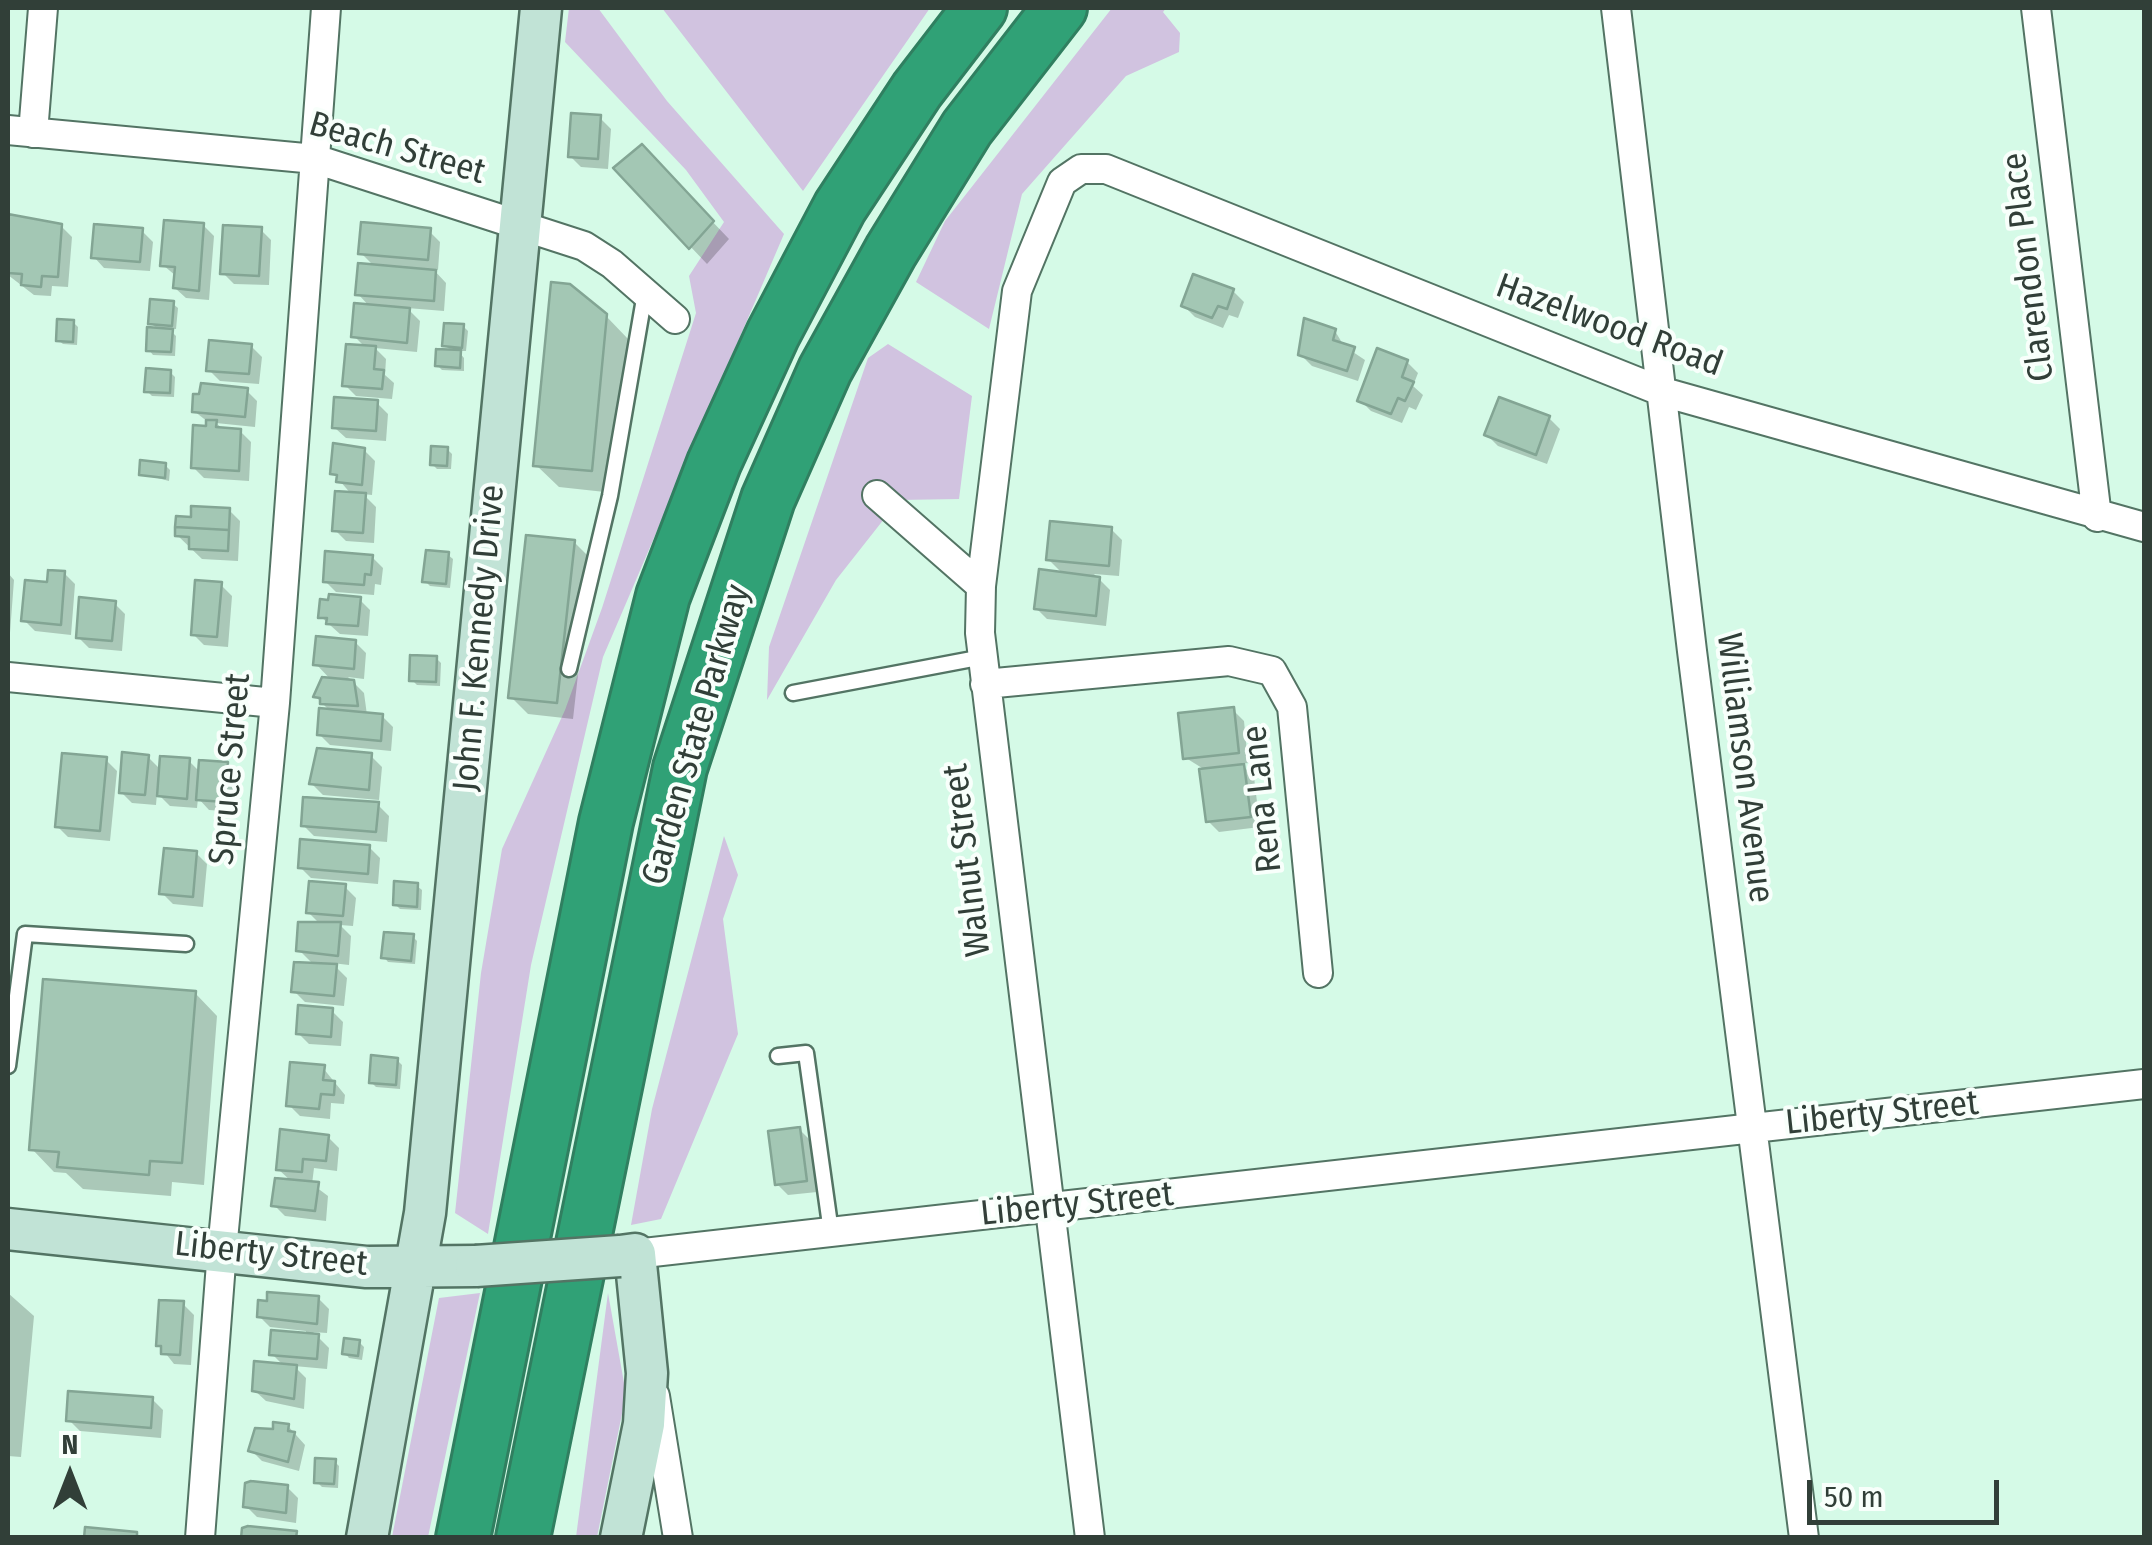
<!DOCTYPE html>
<html>
<head>
<meta charset="utf-8">
<style>
	body { margin:0 }
	#map { position:relative; width:2152px; height:1545px; overflow:hidden; background:#d5fae7; font-family:"Fira Sans Condensed",sans-serif }
	canvas { display:block }
	.frame { position:absolute; inset:0; border:10px solid #313f38; pointer-events:none }
	.north { position:absolute; left:20px; top:1425px; width:100px; height:100px; -webkit-text-stroke:8px #f8fffb; paint-order:stroke; rotate:0deg; font-size:28px; font-weight:700; line-height:40px; text-align:center; color:#313f38 }
	.north::after { content:''; display:block; margin:auto; width:35px; height:45px; background:#313f38; clip-path:polygon(50% 0,100% 100%,50% 72%,0 100%) }
	.scale { position:absolute; left:1807px; top:1480px; width:192px; height:45px; box-sizing:border-box; border:5px solid #313f38; border-top:0; padding-left:12px; font-size:30px; line-height:35px; white-space:nowrap; color:#313f38; -webkit-text-stroke:8px #f8fffb; paint-order:stroke }
</style>
</head>
<body>
<div id="map">
<canvas width="2152" height="1545"></canvas>
<div class="frame"></div>
<div class="north">N</div>
<div class="scale">50 m</div>
</div>
<script>
const ctx = document.querySelector('canvas').getContext('2d');
ctx.lineJoin = 'round';
function fillPath(path, color) {
  ctx.fillStyle = color;
  ctx.fill(path, 'evenodd');
}
function shape(rows) {
  const path = new Path2D();
  for (const r of rows) {
    path.moveTo(r[0], r[1]);
    for (let i = 2; i < r.length; i += 2) path.lineTo(r[i], r[i + 1]);
  }
  return path;
}
function strokePath(path, color, width, dash) {
  ctx.strokeStyle = color;
  ctx.lineWidth = width;
  ctx.lineCap = dash ? 'butt' : 'round';
  ctx.setLineDash(dash || []);
  ctx.stroke(path);
}
function drawText(font, color, halo, rows, align = 'center') {
  ctx.font = font + ' "Fira Sans Condensed",sans-serif';
  ctx.lineWidth = 8;
  ctx.setLineDash([]);
  ctx.textBaseline = 'middle';
  ctx.strokeStyle = halo;
  ctx.fillStyle = color;
  for (const [text, x, y, turn = 0] of rows) {
    ctx.save();
    ctx.translate(x, y);
    ctx.rotate((+turn || 0) * Math.PI / 180);
    ctx.textAlign = isNaN(turn) ? turn : align;
    if (halo) ctx.strokeText(text, 0, 0);
    ctx.fillText(text, 0, 0);
    ctx.restore();
  }
}
fillPath(shape([
	[569,8,598,8,667,101,784,234,603,657,531,965,488,1234,455,1213,481,973,502,849,565,710,602,608,696,313,689,276,724,222,686,170,565,42],
	[662,8,930,8,803,191],
	[1112,8,1166,8,1163,12,1180,33,1179,52,1126,76,1022,194,989,329,916,282,945,221],
	[888,344,972,396,959,499,899,500,836,580,767,700,769,647,868,358],
	[724,836,738,875,723,919,738,1034,661,1219,631,1225,652,1109],
	[480,1293,428,1537,392,1537,439,1298],
	[608,1293,626,1394,597,1537,576,1537]
]), '#d1c3e0');
fillPath(shape([
	[600,118,611,129,608,169,581,167,570,156],
	[642,148,729,239,707,264,616,168],
	[8,217,61,226,72,237,68,287,52,286,51,296,34,295,8,275],
	[203,225,214,236,209,300,186,298,175,288,176,276,163,265],
	[260,229,271,240,269,285,234,284,223,273],
	[142,231,153,242,150,271,104,268,94,257],
	[429,231,440,242,438,270,433,269,446,283,444,311,407,308,420,321,417,352,375,348,386,359,385,375,394,383,392,399,356,396,345,385,365,347,354,336,370,307,358,294,375,267,361,253],
	[1233,291,1244,302,1238,318,1229,315,1223,328,1195,317,1184,306],
	[173,304,178,308,176,329,169,329,176,336,175,356,153,355,149,350,159,331,151,323],
	[606,316,629,340,614,493,559,487,536,465],
	[73,322,78,327,77,345,63,344,58,340],
	[463,326,468,331,466,351,458,351,464,358,464,371,442,370,437,365,452,352,445,345],
	[1335,331,1344,346,1365,360,1358,381,1312,366,1301,355],
	[251,346,262,357,259,384,220,381,209,370],
	[1407,362,1418,373,1413,386,1423,395,1416,410,1409,407,1402,423,1371,411,1360,400],
	[170,372,175,377,174,397,152,396,147,391],
	[246,390,257,401,255,427,216,423,224,430,240,431,251,442,249,481,204,478,193,467,208,422,194,411],
	[377,403,388,414,386,441,346,438,335,428],
	[1549,418,1560,429,1547,464,1498,446,1487,435],
	[447,449,452,454,451,469,437,469,432,464],
	[364,450,375,461,372,495,363,494,376,507,374,543,346,541,335,530,352,495,333,473],
	[165,465,170,470,169,481,142,474],
	[229,510,240,521,238,561,202,559,177,535,193,520],
	[1111,529,1122,540,1119,576,1094,574,1110,590,1106,626,1047,619,1036,608,1064,575,1048,559],
	[574,542,591,559,573,719,528,714,511,697],
	[448,555,453,559,450,588,430,586,425,581],
	[372,557,383,568,381,585,375,584,374,595,336,592,325,581],
	[8,573,14,580,10,633,8,633],
	[64,573,75,584,71,635,35,631,24,620,49,585],
	[221,585,232,596,228,647,204,645,193,634],
	[359,599,370,610,368,636,340,634,321,617],
	[114,603,125,614,122,651,89,648,78,637],
	[355,642,366,653,364,679,348,677,364,693,367,715,382,716,393,727,391,751,330,745,319,734,331,712,316,697,332,681,316,664],
	[436,658,441,663,440,686,417,685,412,680],
	[1233,710,1244,721,1248,763,1241,764,1254,777,1260,827,1219,832,1208,821,1202,768,1186,758],
	[371,756,382,767,379,800,323,795,312,784],
	[148,757,161,770,188,760,200,772,227,765,238,776,235,812,209,810,198,798,197,808,170,806,157,793,156,805,132,803,121,792],
	[106,760,117,771,110,841,68,837,57,826],
	[378,805,389,816,387,842,314,836,303,825],
	[369,847,380,858,378,884,311,878,300,867],
	[196,853,207,864,203,907,173,904,162,893],
	[417,886,422,890,421,910,400,909,395,904],
	[345,887,356,898,353,926,340,925,351,936,349,965,332,963,347,978,344,1006,305,1002,294,991,315,966,299,950,321,925,308,912],
	[413,937,417,941,415,964,388,962,384,957],
	[195,993,217,1016,204,1185,172,1182,171,1196,83,1189,66,1173,54,1172,32,1149],
	[332,1011,343,1022,341,1046,309,1044,298,1033],
	[397,1060,402,1065,400,1089,376,1087,371,1082],
	[323,1068,345,1095,344,1104,331,1103,330,1119,300,1116,289,1105],
	[799,1129,810,1140,817,1192,788,1195,777,1184],
	[328,1137,339,1148,337,1171,314,1168,312,1184,328,1196,326,1221,285,1216,274,1205,292,1182,278,1169],
	[8,1293,34,1316,21,1457,8,1456],
	[318,1298,329,1309,327,1333,313,1332,329,1348,327,1369,294,1366,306,1378,304,1409,266,1401,254,1390,284,1366,272,1354,306,1336,306,1331,270,1327,259,1316],
	[183,1304,194,1315,191,1365,174,1364,159,1345],
	[359,1342,364,1347,362,1360,349,1358,345,1353],
	[152,1399,163,1410,161,1438,80,1431,69,1420],
	[288,1426,305,1445,299,1471,262,1461,251,1450],
	[334,1461,339,1466,338,1488,322,1487,317,1482],
	[287,1487,298,1498,296,1523,257,1517,246,1506]
]), '#0003');
const building = shape([
	[571,113,601,115,598,159,568,157,571,113],
	[642,144,714,221,689,249,613,168,642,144],
	[8,214,62,224,58,277,42,276,41,287,21,285,22,274,8,273,8,214],
	[164,220,204,223,199,291,173,288,175,267,160,266,164,220],
	[361,222,431,228,428,260,358,254,361,222],
	[94,224,143,228,140,262,91,258,94,224],
	[223,225,262,227,259,276,220,274,223,225],
	[358,263,436,270,434,301,355,295,358,263],
	[1193,274,1234,289,1227,309,1218,306,1212,318,1181,306,1193,274],
	[551,282,570,284,607,314,592,471,533,466,551,282],
	[150,299,174,301,172,326,148,324,150,299],
	[354,303,410,308,407,343,351,337,354,303],
	[1304,318,1336,329,1333,340,1355,347,1347,371,1298,355,1304,318],
	[57,319,74,320,73,342,56,341,57,319],
	[444,323,464,324,462,348,442,346,444,323],
	[147,327,173,329,171,352,146,351,147,327],
	[209,340,252,344,249,374,206,371,209,340],
	[346,344,376,346,374,369,384,370,382,389,342,386,346,344],
	[1377,348,1408,360,1402,377,1414,382,1405,401,1398,398,1391,414,1357,401,1377,348],
	[436,349,461,350,460,368,435,366,436,349],
	[146,368,171,370,170,393,144,392,146,368],
	[201,383,248,388,245,417,192,412,193,394,199,394,201,383],
	[334,397,378,400,376,431,332,428,334,397],
	[1499,397,1550,416,1536,455,1484,435,1499,397],
	[206,420,217,420,216,427,241,429,239,471,191,468,193,425,206,426,206,420],
	[333,443,365,448,362,485,336,482,337,475,330,474,333,443],
	[431,446,448,447,447,466,430,465,431,446],
	[140,460,166,463,165,478,139,475,140,460],
	[335,491,366,493,363,533,332,531,335,491],
	[191,506,230,508,229,530,175,527,176,516,191,517,191,506],
	[1050,521,1112,527,1109,566,1046,560,1050,521],
	[175,527,229,530,228,551,189,549,189,537,175,536,175,527],
	[526,535,575,540,557,703,508,698,526,535],
	[426,550,449,552,446,584,422,582,426,550],
	[325,551,373,555,371,575,365,574,364,585,323,582,325,551],
	[1039,569,1100,577,1096,616,1034,609,1039,569],
	[48,570,65,571,61,625,21,621,25,580,47,582,48,570],
	[195,580,222,582,217,637,191,635,195,580],
	[329,594,361,597,358,626,326,624,327,618,318,618,320,599,328,600,329,594],
	[79,597,116,601,112,641,76,638,79,597],
	[316,636,356,640,354,669,313,665,316,636],
	[410,655,437,656,436,682,409,681,410,655],
	[322,677,354,680,358,706,320,704,320,698,313,697,322,677],
	[1234,707,1239,753,1183,759,1178,713,1234,707],
	[319,708,383,714,381,741,317,735,319,708],
	[317,748,372,753,369,790,309,784,317,748],
	[122,752,149,755,145,795,119,793,122,752],
	[62,753,107,757,100,831,55,827,62,753],
	[160,756,190,758,187,799,157,796,160,756],
	[199,760,228,762,225,802,196,800,199,760],
	[1244,764,1251,817,1206,822,1199,769,1244,764],
	[303,797,379,802,376,832,301,826,303,797],
	[300,839,370,845,368,874,298,868,300,839],
	[164,848,197,851,193,897,159,894,164,848],
	[309,881,346,884,343,916,306,913,309,881],
	[394,881,418,883,417,907,393,905,394,881],
	[298,922,341,922,338,956,296,951,298,922],
	[384,932,414,934,411,961,381,958,384,932],
	[294,962,337,964,334,996,291,992,294,962],
	[43,979,196,991,182,1163,150,1161,149,1175,57,1167,59,1152,29,1150,43,979],
	[298,1005,333,1008,331,1037,296,1034,298,1005],
	[371,1055,398,1058,396,1085,369,1083,371,1055],
	[290,1062,325,1065,323,1080,335,1081,334,1095,321,1094,319,1109,286,1106,290,1062],
	[800,1127,807,1181,775,1185,768,1131,800,1127],
	[280,1129,329,1135,326,1161,303,1159,302,1172,276,1170,280,1129],
	[275,1178,319,1182,315,1211,271,1206,275,1178],
	[267,1292,319,1296,317,1324,257,1317,258,1300,267,1301,267,1292],
	[159,1300,184,1301,180,1355,161,1354,161,1346,156,1346,159,1300],
	[271,1330,319,1334,317,1359,269,1355,271,1330],
	[344,1338,360,1340,358,1356,342,1354,344,1338],
	[254,1361,297,1365,294,1399,252,1391,254,1361],
	[68,1391,153,1397,151,1428,66,1421,68,1391],
	[273,1422,289,1424,288,1431,295,1432,288,1462,248,1451,255,1428,273,1429,273,1422],
	[315,1458,336,1459,334,1484,314,1483,315,1458],
	[251,1481,288,1485,286,1513,243,1507,245,1483,251,1481],
	[248,1526,297,1531,296,1538,241,1538,242,1528,248,1526],
	[85,1527,137,1532,137,1538,84,1538,85,1527]
]);
fillPath(building, '#a3c7b4');
strokePath(building, '#83a594', 2.5);
const lane = shape([
	[569,669,610,496,645,293],
	[793,693,983,657],
	[778,1056,806,1053,831,1232],
	[8,1066,25,934,186,944]
]);
const street = shape([
	[1616,8,1692,651,1804,1538],
	[2036,8,2097,517],
	[8,130,315,159,584,246,612,264,675,319],
	[33,133,43,8],
	[877,495,981,586],
	[8,677,275,703],
	[985,684,1229,661,1272,671,1292,707,1318,973],
	[635,1254,2144,1084],
	[655,1396,678,1538],
	[200,1538,222,1250,275,703,326,8],
	[1090,1538,980,633,981,586,1017,291,1062,182,1081,169,1106,169,1663,392,2144,527]
]);
const secondary = shape([
	[8,1229,367,1267,476,1266],
	[620,1256,635,1254,647,1373,644,1424,621,1538],
	[367,1538,425,1213,541,8]
]);
const highway = shape([
	[463,1538,606,822,663,596,714,463,773,334,840,207,917,90,980,8],
	[523,1538,680,768,768,499,825,370,891,251,967,128,1060,8]
]);
strokePath(lane, '#537464', 19);
strokePath(street, '#537464', 32);
strokePath(secondary, '#537464', 45);
strokePath(highway, '#307f60', 58);
strokePath(lane, '#fff', 14);
strokePath(street, '#fff', 28);
strokePath(secondary, '#c1e3d6', 40);
strokePath(highway, '#30a176', 52);
const secondaryBridge = shape([
	[476,1266,620,1256]
]);
strokePath(secondaryBridge, '#537464', 45, []);
strokePath(secondaryBridge, '#c1e3d6', 40);
drawText('35px', '#313f38', '#f8fffb', [
	["Beach Street",397,149,16],
	["Clarendon Place",2029,267,-97],
	["Hazelwood Road",1609,326,20],
	["John F. Kennedy Drive",480,638,-85],
	["Garden State Parkway",697,735,-74],
	["Williamson Avenue",1744,768,83],
	["Spruce Street",231,769,-85],
	["Rena Lane",1263,799,-96],
	["Walnut Street",968,860,-97],
	["Liberty Street",1882,1114,-6],
	["Liberty Street",1077,1205,-6],
	["Liberty Street",271,1255,6]
]);
</script>
</body>
</html>
